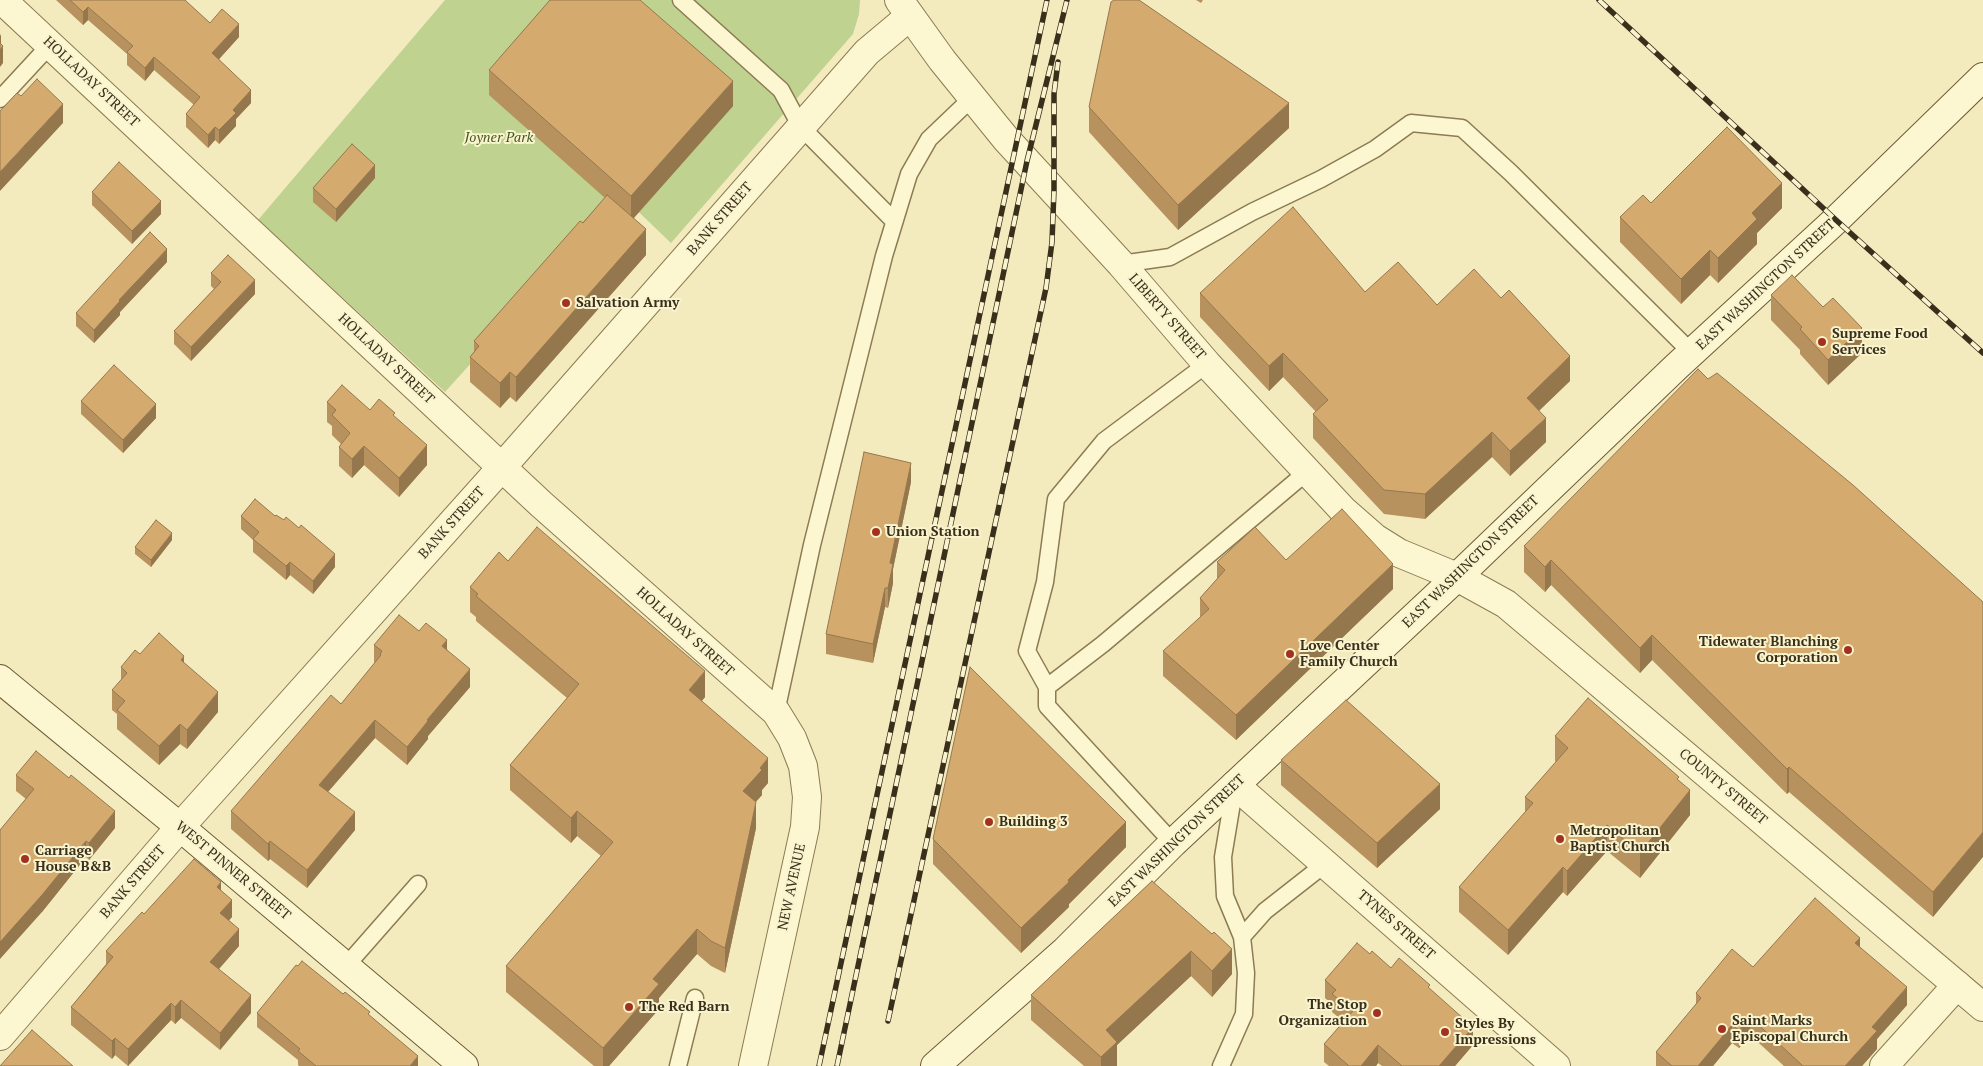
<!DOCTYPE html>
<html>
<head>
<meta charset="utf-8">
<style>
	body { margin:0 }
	canvas { display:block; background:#f3ebbd }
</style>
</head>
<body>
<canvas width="1983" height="1066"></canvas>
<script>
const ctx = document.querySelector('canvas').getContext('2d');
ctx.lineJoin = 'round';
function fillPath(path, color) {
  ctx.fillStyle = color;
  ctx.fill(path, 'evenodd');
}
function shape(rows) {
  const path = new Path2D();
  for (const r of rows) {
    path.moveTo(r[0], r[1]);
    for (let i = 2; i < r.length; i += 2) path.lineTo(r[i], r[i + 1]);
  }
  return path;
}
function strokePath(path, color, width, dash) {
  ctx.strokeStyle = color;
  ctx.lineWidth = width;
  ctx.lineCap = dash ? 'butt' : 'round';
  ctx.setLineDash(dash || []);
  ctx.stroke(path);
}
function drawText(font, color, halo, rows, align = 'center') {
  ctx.font = font + ' "PT Serif",serif';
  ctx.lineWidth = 4;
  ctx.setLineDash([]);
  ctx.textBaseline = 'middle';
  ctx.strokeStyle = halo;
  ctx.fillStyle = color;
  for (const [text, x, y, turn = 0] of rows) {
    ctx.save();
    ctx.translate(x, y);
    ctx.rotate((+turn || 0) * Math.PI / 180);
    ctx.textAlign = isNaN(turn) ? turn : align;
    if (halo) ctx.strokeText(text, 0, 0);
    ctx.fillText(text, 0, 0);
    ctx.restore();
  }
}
fillPath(shape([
	[445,0,860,0,859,14,853,34,671,243,622,196,445,392,258,220]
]), '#bfd290');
const service = shape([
	[681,0,781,90,801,127,894,221],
	[0,99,50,45],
	[1121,264,1170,257,1252,212,1321,179,1375,149,1411,123,1462,128,1511,173,1692,353],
	[1047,687,1103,644,1308,471],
	[776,712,812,545,884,256,909,174,929,139,973,97],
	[1173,843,1047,706,1047,687,1027,651,1045,582,1056,499,1104,441,1207,364],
	[1242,937,1265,911,1325,864],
	[346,966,418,884],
	[678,1066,695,998],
	[1221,1066,1244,1014,1246,973,1242,937,1225,896,1223,857,1235,785]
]);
const minor = shape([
	[2,0,541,504,776,712,792,738,803,766,807,797,805,827,753,1066],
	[1235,785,1556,1066],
	[0,1036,180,827,502,467,867,52,910,16],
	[1884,1066,1957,985]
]);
const tertiary = shape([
	[899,0,942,60,1006,139,1121,264,1207,364,1343,510,1375,538,1399,553,1457,577,1506,604,1983,1007]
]);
const secondary = shape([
	[0,679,180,827,464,1066],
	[935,1066,1065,951,1173,843,1457,577,1676,367,1836,220,1983,77]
]);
strokePath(service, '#8c7b54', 19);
strokePath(minor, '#8c7b54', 30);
strokePath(tertiary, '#8c7b54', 30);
strokePath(secondary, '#6e5c38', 30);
strokePath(service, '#fcf7d1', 16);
strokePath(minor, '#fcf7d1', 28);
strokePath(tertiary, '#fcf7d1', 28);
strokePath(secondary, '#fcf7d1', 28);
const rail = shape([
	[1599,0,1836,220,1983,353],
	[888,1021,1046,288,1052,242,1054,190,1054,94,1058,62],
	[819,1066,1047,0],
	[837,1066,1027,161,1067,0]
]);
strokePath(rail, '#3a2f1b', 5.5);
strokePath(rail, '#f9f4ce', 4, [11]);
fillPath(shape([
	[56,0,184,0,210,23,239,37,219,59,251,103,236,119,236,126,219,144,215,140,208,148,186,127,186,114,194,105,154,70,145,81,127,65,127,54,88,20,83,25],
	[1196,0,1203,0,1201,3],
	[489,70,733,106,634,218,646,255,516,402,510,397,500,408,470,382,470,357,474,352,474,341,605,198,489,95],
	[1089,107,1289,128,1178,230,1089,132],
	[375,178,336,222,313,202,313,188],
	[92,192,161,214,132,244,92,205],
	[1651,203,1782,208,1757,233,1757,244,1718,283,1710,275,1681,304,1620,242,1620,217],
	[167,262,120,312,120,315,94,343,76,326,76,313],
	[211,273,255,294,191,361,174,344,174,331,214,289,211,286],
	[1365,292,1437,305,1570,381,1539,411,1546,442,1510,476,1492,457,1425,519,1384,514,1313,438,1313,414,1316,412,1283,377,1269,391,1200,317,1200,293],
	[1771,295,1823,307,1862,353,1828,385,1800,354,1800,350,1771,320],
	[1708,379,1979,599,1933,917,1789,792,1787,794,1652,660,1640,673,1551,585,1545,592,1524,572,1524,546],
	[81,401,156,418,123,453,81,414],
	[327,402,370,410,395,417,427,465,399,497,364,465,352,478,339,466,339,447,341,444,332,435,332,426,327,422],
	[911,482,893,569,893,583,888,608,885,607,873,663,826,654,826,634],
	[241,516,275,516,335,567,313,594,290,575,286,580,253,552,253,540,241,529],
	[172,540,151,567,135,554,135,547],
	[1286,560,1393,589,1236,740,1163,676,1163,651,1200,618,1200,598,1217,579,1217,562],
	[508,561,705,697,702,701,768,783,762,790,762,795,755,802,756,828,725,973,711,966,697,954,659,998,659,1009,609,1066,594,1066,506,992,506,966,601,856,577,836,571,843,510,790,510,765,567,698,476,621,476,617,470,612,470,587],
	[419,631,447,649,470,687,428,736,428,739,407,765,375,738,328,792,355,830,307,888,270,859,268,861,231,829,231,811,341,704,375,663,374,662,374,645],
	[140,654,184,663,218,712,187,749,180,744,159,765,117,729,117,714,112,710,112,690,121,681,121,667],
	[1555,736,1679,781,1690,815,1640,878,1607,851,1567,896,1563,892,1508,955,1459,912,1459,887,1525,812,1525,797,1556,762,1555,761],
	[1281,760,1440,809,1377,868,1281,785],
	[16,775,115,828,89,860,86,857,42,912,26,799,16,791],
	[933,839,1126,847,1069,904,1069,907,1021,953,933,864],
	[1152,881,1232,974,1212,997,1191,976,1117,1045,1117,1066,1084,1066,1031,1020,1031,995],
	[221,890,232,917,229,920,239,946,219,969,251,1013,220,1050,181,1018,175,1024,171,1020,128,1066,115,1055,112,1059,71,1025,71,1007,106,964,106,951,144,914],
	[1860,947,1907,1005,1877,1039,1877,1049,1862,1066,1784,1066,1750,1035,1739,1048,1732,1043,1713,1066,1656,1066,1656,1052,1696,1005,1696,993,1753,967],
	[1370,954,1391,968,1430,990,1473,1045,1455,1066,1382,1066,1378,1063,1376,1066,1329,1066,1324,1062,1324,1044,1344,1022,1332,1012,1332,1004,1325,998,1325,980],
	[257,1013,418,1066,299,1066,298,1065,298,1060,257,1027]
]), '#b7925f');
fillPath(shape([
	[88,7,88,20,83,25,83,12],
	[239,24,239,37,212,67,212,53],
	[1,34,1,48,3,46,3,63,0,67,0,36],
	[154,57,154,70,145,81,145,68],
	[733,81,733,106,631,221,631,196],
	[251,90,251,103,236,119,236,126,219,144,219,130,233,110],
	[1289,103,1289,128,1178,230,1178,205],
	[63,104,63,123,0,191,0,172],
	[215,127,215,140,208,148,208,135],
	[375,165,375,178,336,222,336,209],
	[1782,183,1782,208,1757,233,1757,244,1718,283,1718,258,1752,213],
	[161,201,161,214,132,244,132,231],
	[646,229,646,255,516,402,516,377],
	[167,249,167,262,120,312,120,315,94,343,94,330,119,300],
	[1710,250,1710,275,1681,304,1681,279],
	[255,280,255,294,191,361,191,347],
	[1862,328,1862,353,1828,385,1828,360],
	[1283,353,1283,377,1269,391,1269,366],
	[1570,356,1570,381,1527,422,1527,398],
	[510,372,510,397,500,408,500,383],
	[156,404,156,418,123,453,123,440],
	[1546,418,1546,442,1510,476,1510,451],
	[1492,432,1492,457,1425,519,1425,494],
	[427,445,427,465,399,497,399,478],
	[364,446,364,465,352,478,352,459],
	[911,463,911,482,893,569,893,583,888,608,888,588,890,563],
	[172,533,172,540,151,567,151,560],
	[335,554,335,567,313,594,313,581],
	[1551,560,1551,585,1545,592,1545,567],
	[290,562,290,575,286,580,286,566],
	[1393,564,1393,589,1236,740,1236,715],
	[885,588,885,607,873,663,873,644],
	[1652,635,1652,660,1640,673,1640,648],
	[447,640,447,658,442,646],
	[184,656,184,675,181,660],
	[470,669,470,687,428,736,428,739,407,765,407,747,427,720],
	[705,671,705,697,689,715,689,690],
	[218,692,218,712,187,749,187,730],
	[375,720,375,738,319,802,319,785],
	[180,724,180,744,159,765,159,746],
	[768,758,768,783,762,790,762,795,743,817,743,791,760,768],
	[1789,767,1789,792,1787,794,1787,769],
	[1440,784,1440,809,1377,868,1377,843],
	[1690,790,1690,815,1640,878,1640,853],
	[756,802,756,828,725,973,725,948],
	[115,811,115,828,89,860,89,843],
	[577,811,577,836,571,843,571,818],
	[355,812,355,830,307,888,307,870],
	[1126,822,1126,847,1069,904,1069,907,1021,953,1021,928],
	[1607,825,1607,851,1567,896,1567,871],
	[1983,832,1983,857,1933,917,1933,892],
	[86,841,86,857,42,912,0,959,0,942],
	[270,841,270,859,268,861,268,844],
	[1563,867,1563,892,1508,955,1508,930],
	[221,882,221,900,217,887],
	[232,900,232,917,220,930,220,913],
	[239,929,239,946,210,979,210,962],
	[697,929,697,954,659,998,659,1009,609,1066,603,1066,603,1048,653,979],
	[1860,938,1860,956,1855,943],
	[1232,949,1232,974,1212,997,1212,971],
	[1191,951,1191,976,1117,1045,1117,1066,1101,1066,1101,1057,1106,1030],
	[1907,987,1907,1005,1877,1039,1877,1049,1862,1066,1845,1066,1872,1027],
	[251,995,251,1013,220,1050,220,1033],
	[181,1000,181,1018,175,1024,175,1007],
	[171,1003,171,1020,128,1066,128,1049],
	[1750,1017,1750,1035,1739,1048,1739,1030],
	[1732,1025,1732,1043,1713,1066,1698,1066],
	[1473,1027,1473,1045,1455,1066,1439,1066],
	[115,1038,115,1055,112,1059,112,1041],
	[1378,1045,1378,1063,1376,1066,1361,1066],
	[418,1056,418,1066,410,1066]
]), '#95774e');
const building = shape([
	[70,0,185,0,210,23,222,9,239,24,212,53,251,90,233,110,236,113,219,130,215,127,208,135,186,114,200,97,154,57,145,68,127,52,133,46,88,7,83,12,70,0],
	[550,0,640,0,733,81,631,196,489,70,550,0],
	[1114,0,1139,0,1289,103,1178,205,1089,107,1111,2,1114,0],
	[0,43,3,46,0,50,0,43],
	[37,79,63,104,0,172,0,111,17,93,21,96,37,79],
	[1727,127,1782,183,1752,213,1757,219,1718,258,1710,250,1681,279,1620,217,1643,195,1651,203,1727,127],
	[352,144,375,165,336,209,313,188,352,144],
	[119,162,161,201,132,231,92,192,119,162],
	[607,195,646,229,516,377,510,372,500,383,470,357,479,346,474,341,580,221,583,223,607,195],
	[1293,207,1365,292,1398,262,1437,305,1474,269,1501,298,1509,290,1570,356,1527,398,1546,418,1510,451,1492,432,1425,494,1384,490,1313,414,1328,400,1283,353,1269,366,1200,293,1293,207],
	[150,232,167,249,119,300,120,301,94,330,76,313,150,232],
	[228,255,255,280,191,347,174,331,221,282,211,273,228,255],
	[1792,275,1823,307,1833,298,1862,328,1828,360,1800,329,1802,327,1771,295,1792,275],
	[114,365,156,404,123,440,81,401,114,365],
	[1698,369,1708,379,1717,373,1853,485,1983,602,1983,832,1933,892,1789,767,1787,769,1652,635,1640,648,1551,560,1545,567,1524,546,1698,369],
	[342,385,370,410,379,399,395,413,393,415,427,445,399,478,364,446,352,459,339,447,350,433,332,415,336,410,327,402,342,385],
	[864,452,911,463,890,563,893,564,888,588,885,588,873,644,826,634,864,452],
	[255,499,275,516,276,515,284,520,286,517,299,528,301,525,335,554,313,581,290,562,286,566,253,539,259,532,241,516,255,499],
	[1342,509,1393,564,1236,715,1163,651,1209,609,1200,598,1225,570,1217,562,1255,527,1286,560,1342,509],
	[156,520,172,533,151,560,135,547,156,520],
	[537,527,705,671,689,690,768,758,760,768,762,770,743,791,756,802,725,948,711,941,697,929,653,979,659,984,603,1048,506,966,613,842,577,811,571,818,510,765,579,684,476,596,478,594,470,587,499,552,508,561,537,527],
	[399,615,419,631,426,623,447,640,442,646,470,669,427,720,428,721,407,747,375,720,319,785,355,812,307,870,270,841,268,844,231,811,331,695,341,704,381,655,380,654,382,651,374,645,399,615],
	[159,633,184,656,181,660,218,692,187,730,180,724,159,746,117,710,125,701,112,690,127,673,121,667,135,650,140,654,159,633],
	[970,667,1126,822,1068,880,1069,882,1021,928,933,839,970,667],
	[1588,698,1679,777,1677,779,1690,790,1640,853,1607,825,1567,871,1563,867,1508,930,1459,887,1533,803,1525,797,1568,748,1555,736,1588,698],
	[1346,700,1440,784,1377,843,1281,760,1346,700],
	[36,751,69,778,71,775,115,811,89,843,86,841,42,895,0,942,0,830,34,789,16,775,36,751],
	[194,859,221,882,217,887,232,900,220,913,239,929,210,962,251,995,220,1033,181,1000,175,1007,171,1003,128,1049,115,1038,112,1041,71,1007,113,957,106,951,142,912,144,914,194,859],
	[1152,881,1212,934,1214,932,1232,949,1212,971,1191,951,1106,1030,1117,1042,1101,1057,1031,995,1152,881],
	[1815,898,1860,938,1855,943,1907,987,1872,1027,1877,1031,1845,1066,1803,1066,1750,1017,1739,1030,1732,1025,1698,1066,1672,1066,1656,1052,1701,998,1696,993,1732,949,1753,967,1815,898],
	[1357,943,1370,954,1372,951,1391,968,1399,958,1430,985,1428,987,1473,1027,1439,1066,1402,1066,1378,1045,1361,1066,1349,1066,1324,1044,1353,1011,1332,994,1336,990,1325,980,1357,943],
	[302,961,343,994,345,992,370,1012,368,1014,418,1056,410,1066,316,1066,298,1051,300,1049,257,1013,296,965,298,966,302,961],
	[32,1030,73,1066,0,1066,32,1030]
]);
fillPath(building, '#d5aa6f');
strokePath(building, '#95774e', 1);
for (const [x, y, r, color] of [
	[566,303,5,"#a2321e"],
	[1822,342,5,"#a2321e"],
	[876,532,5,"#a2321e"],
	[1848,650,5,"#a2321e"],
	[1290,654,5,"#a2321e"],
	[989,822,5,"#a2321e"],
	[1560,839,5,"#a2321e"],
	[25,859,5,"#a2321e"],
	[629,1007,5,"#a2321e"],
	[1377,1013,5,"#a2321e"],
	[1722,1029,5,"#a2321e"],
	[1445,1032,5,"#a2321e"]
]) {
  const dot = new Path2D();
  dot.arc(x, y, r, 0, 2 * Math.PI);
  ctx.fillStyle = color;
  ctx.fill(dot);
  strokePath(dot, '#f9f4ce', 2);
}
drawText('14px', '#3a2f1b', '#f9f4ce', [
	["HOLLADAY STREET",91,82,43],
	["BANK STREET",720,219,-49],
	["EAST WASHINGTON STREET",1766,285,-43],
	["LIBERTY STREET",1167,317,49],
	["HOLLADAY STREET",386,359,43],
	["BANK STREET",452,523,-48],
	["EAST WASHINGTON STREET",1471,562,-44],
	["HOLLADAY STREET",685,632,42],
	["COUNTY STREET",1723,787,40],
	["EAST WASHINGTON STREET",1177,841,-44],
	["WEST PINNER STREET",233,871,40],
	["BANK STREET",133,882,-49],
	["NEW AVENUE",792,887,-78],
	["TYNES STREET",1396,925,41]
]);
drawText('italic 14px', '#41591f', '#f9f4ce', [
	["Joyner Park",499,138]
]);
drawText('bold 14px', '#3a2f1b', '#f9f4ce', [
	["Salvation Army",576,303],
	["Supreme Food",1832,334],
	["Services",1832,350],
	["Union Station",886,532],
	["Tidewater Blanching",1838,642,"right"],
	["Corporation",1838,658,"right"],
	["Love Center",1300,646],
	["Family Church",1300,662],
	["Building 3",999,822],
	["Metropolitan",1570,831],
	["Baptist Church",1570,847],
	["Carriage",35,851],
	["House B&B",35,867],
	["The Stop",1367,1005,"right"],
	["Organization",1367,1021,"right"],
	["The Red Barn",639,1007],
	["Saint Marks",1732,1021],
	["Episcopal Church",1732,1037],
	["Styles By",1455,1024],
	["Impressions",1455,1040]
], 'left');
</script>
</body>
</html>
